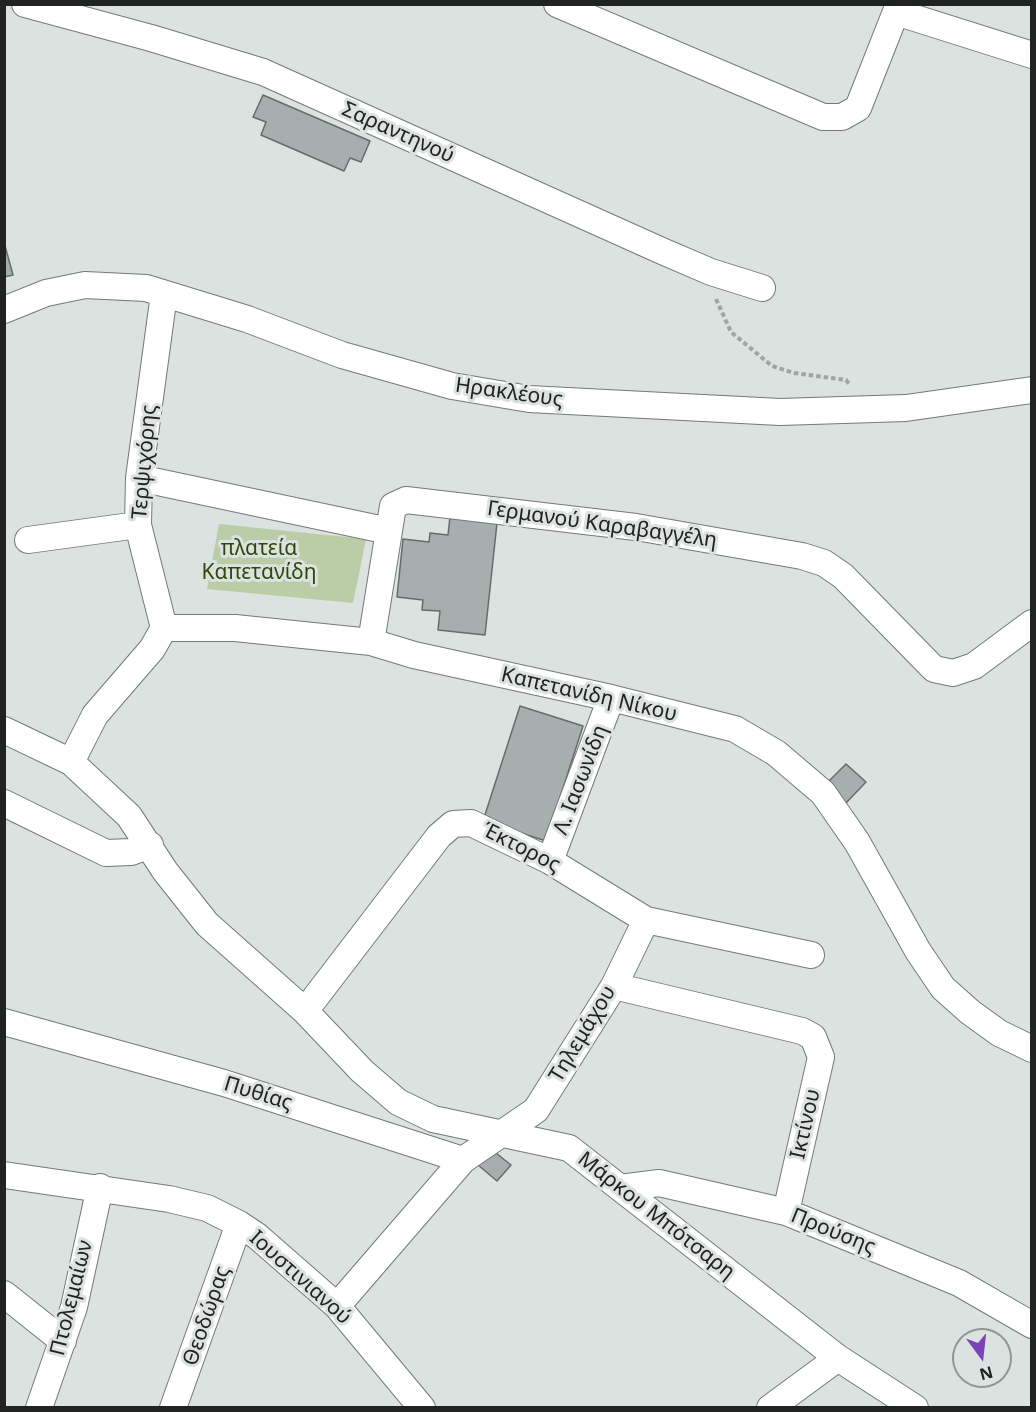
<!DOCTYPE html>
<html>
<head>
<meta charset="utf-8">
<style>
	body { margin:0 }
	#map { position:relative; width:1036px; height:1412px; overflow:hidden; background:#dbe2e0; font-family:"Noto Sans",sans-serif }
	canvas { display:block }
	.frame { position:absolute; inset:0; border:6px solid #212323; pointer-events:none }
	.north { position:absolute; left:952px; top:1328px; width:60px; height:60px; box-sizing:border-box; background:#dbe2e0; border:2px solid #919694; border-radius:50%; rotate:165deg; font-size:16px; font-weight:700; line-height:24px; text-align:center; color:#212323 }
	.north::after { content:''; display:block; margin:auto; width:21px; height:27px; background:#7a43ba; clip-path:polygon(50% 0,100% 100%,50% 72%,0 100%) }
</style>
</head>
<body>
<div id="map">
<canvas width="1036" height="1412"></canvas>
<div class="frame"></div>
<div class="north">N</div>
</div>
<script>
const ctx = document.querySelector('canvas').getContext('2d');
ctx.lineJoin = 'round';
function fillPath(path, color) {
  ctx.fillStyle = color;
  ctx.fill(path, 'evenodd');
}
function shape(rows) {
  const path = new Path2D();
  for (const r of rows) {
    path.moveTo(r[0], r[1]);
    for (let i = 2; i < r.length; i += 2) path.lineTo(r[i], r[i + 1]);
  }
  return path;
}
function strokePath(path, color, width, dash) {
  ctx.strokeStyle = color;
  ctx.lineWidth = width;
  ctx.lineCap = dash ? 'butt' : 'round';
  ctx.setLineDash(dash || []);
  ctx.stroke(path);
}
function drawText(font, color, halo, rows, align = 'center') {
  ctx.font = font + ' "Noto Sans",sans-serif';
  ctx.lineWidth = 6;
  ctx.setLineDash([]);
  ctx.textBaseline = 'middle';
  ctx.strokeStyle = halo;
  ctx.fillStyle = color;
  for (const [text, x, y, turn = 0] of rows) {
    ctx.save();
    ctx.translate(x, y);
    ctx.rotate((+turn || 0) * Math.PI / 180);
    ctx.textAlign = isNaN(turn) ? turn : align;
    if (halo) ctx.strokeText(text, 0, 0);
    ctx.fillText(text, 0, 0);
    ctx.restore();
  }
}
fillPath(shape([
	[219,524,366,539,353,603,207,589]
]), '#bbcda7');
const building = shape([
	[263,95,370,141,361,162,350,158,344,171,261,135,266,122,253,117,263,95],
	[4,242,13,275,4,277,4,242],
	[450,517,497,523,485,635,438,630,440,611,422,610,423,600,397,597,403,539,429,542,430,533,448,535,450,517],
	[520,706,583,726,546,841,483,821,520,706],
	[846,764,866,782,846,803,826,784,846,764],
	[491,1149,511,1165,497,1181,478,1165,491,1149]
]);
fillPath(building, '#a7aeae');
strokePath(building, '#656c6c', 1.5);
const minor = shape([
	[25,4,151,38,263,72,662,251,711,272,762,288],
	[557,4,823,117,842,117,858,108,899,4],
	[896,12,1032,55],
	[164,294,139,478,138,525,164,628],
	[4,310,46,293,85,285,146,288,247,319,342,355,452,386,529,399,780,412,906,408,1032,390],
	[139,478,389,531],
	[28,540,138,525],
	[164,628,235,628,371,642,414,655,611,698,735,729,776,753,823,793,857,842,918,951,943,988,970,1012,999,1033,1032,1049],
	[371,642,393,506,406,500,636,527,802,556,824,563,843,576,934,669,953,673,974,666,1032,623],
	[4,730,71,762,129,816,165,871,207,924,305,1011,362,1071,398,1102,433,1119,569,1148,838,1358,915,1408],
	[71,762,95,715,152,649,164,628],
	[4,803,106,853,131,852,150,845],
	[550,861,611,698],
	[614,986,802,1031,813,1037,821,1057,786,1212],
	[305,1011,439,836,453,824,471,823,550,861,646,920,811,955],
	[4,1022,224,1083,463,1160,536,1110,614,986,646,920],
	[4,1175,169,1199,207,1208,239,1224,257,1236,337,1306,422,1408],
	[620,1188,659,1183,786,1212,959,1283,1032,1325],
	[4,1294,63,1341],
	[337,1306,463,1160],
	[39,1408,74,1307,100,1187],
	[173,1408,239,1224],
	[770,1408,838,1358]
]);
strokePath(minor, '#737a78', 28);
strokePath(shape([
	[716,299,731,332,772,366,794,373,846,380,849,384]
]), '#a0a5a4', 4, [4.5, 3]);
strokePath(minor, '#fff', 26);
drawText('21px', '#212323', '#dbe2e0', [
	["Σαραντηνού",398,133,24],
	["Ηρακλέους",509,393,8],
	["Τερψιχόρης",145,462,-85],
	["Γερμανού Καραβαγγέλη",602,525,8],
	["Καπετανίδη Νίκου",589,695,13],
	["Λ. Ιασωνίδη",581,780,-69],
	["Έκτορος",521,848,27],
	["Τηλεμάχου",583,1034,-59],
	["Πυθίας",258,1094,17],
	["Ικτίνου",806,1124,-77],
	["Μάρκου Μπότσαρη",656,1216,38],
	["Προύσης",833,1232,22],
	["Ιουστινιανού",300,1278,42],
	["Πτολεμαίων",72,1298,-76],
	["Θεοδώρας",207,1316,-71]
]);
drawText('21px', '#304707', '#dbe2e0', [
	["πλατεία",259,549],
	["Καπετανίδη",259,573]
]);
</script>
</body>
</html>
